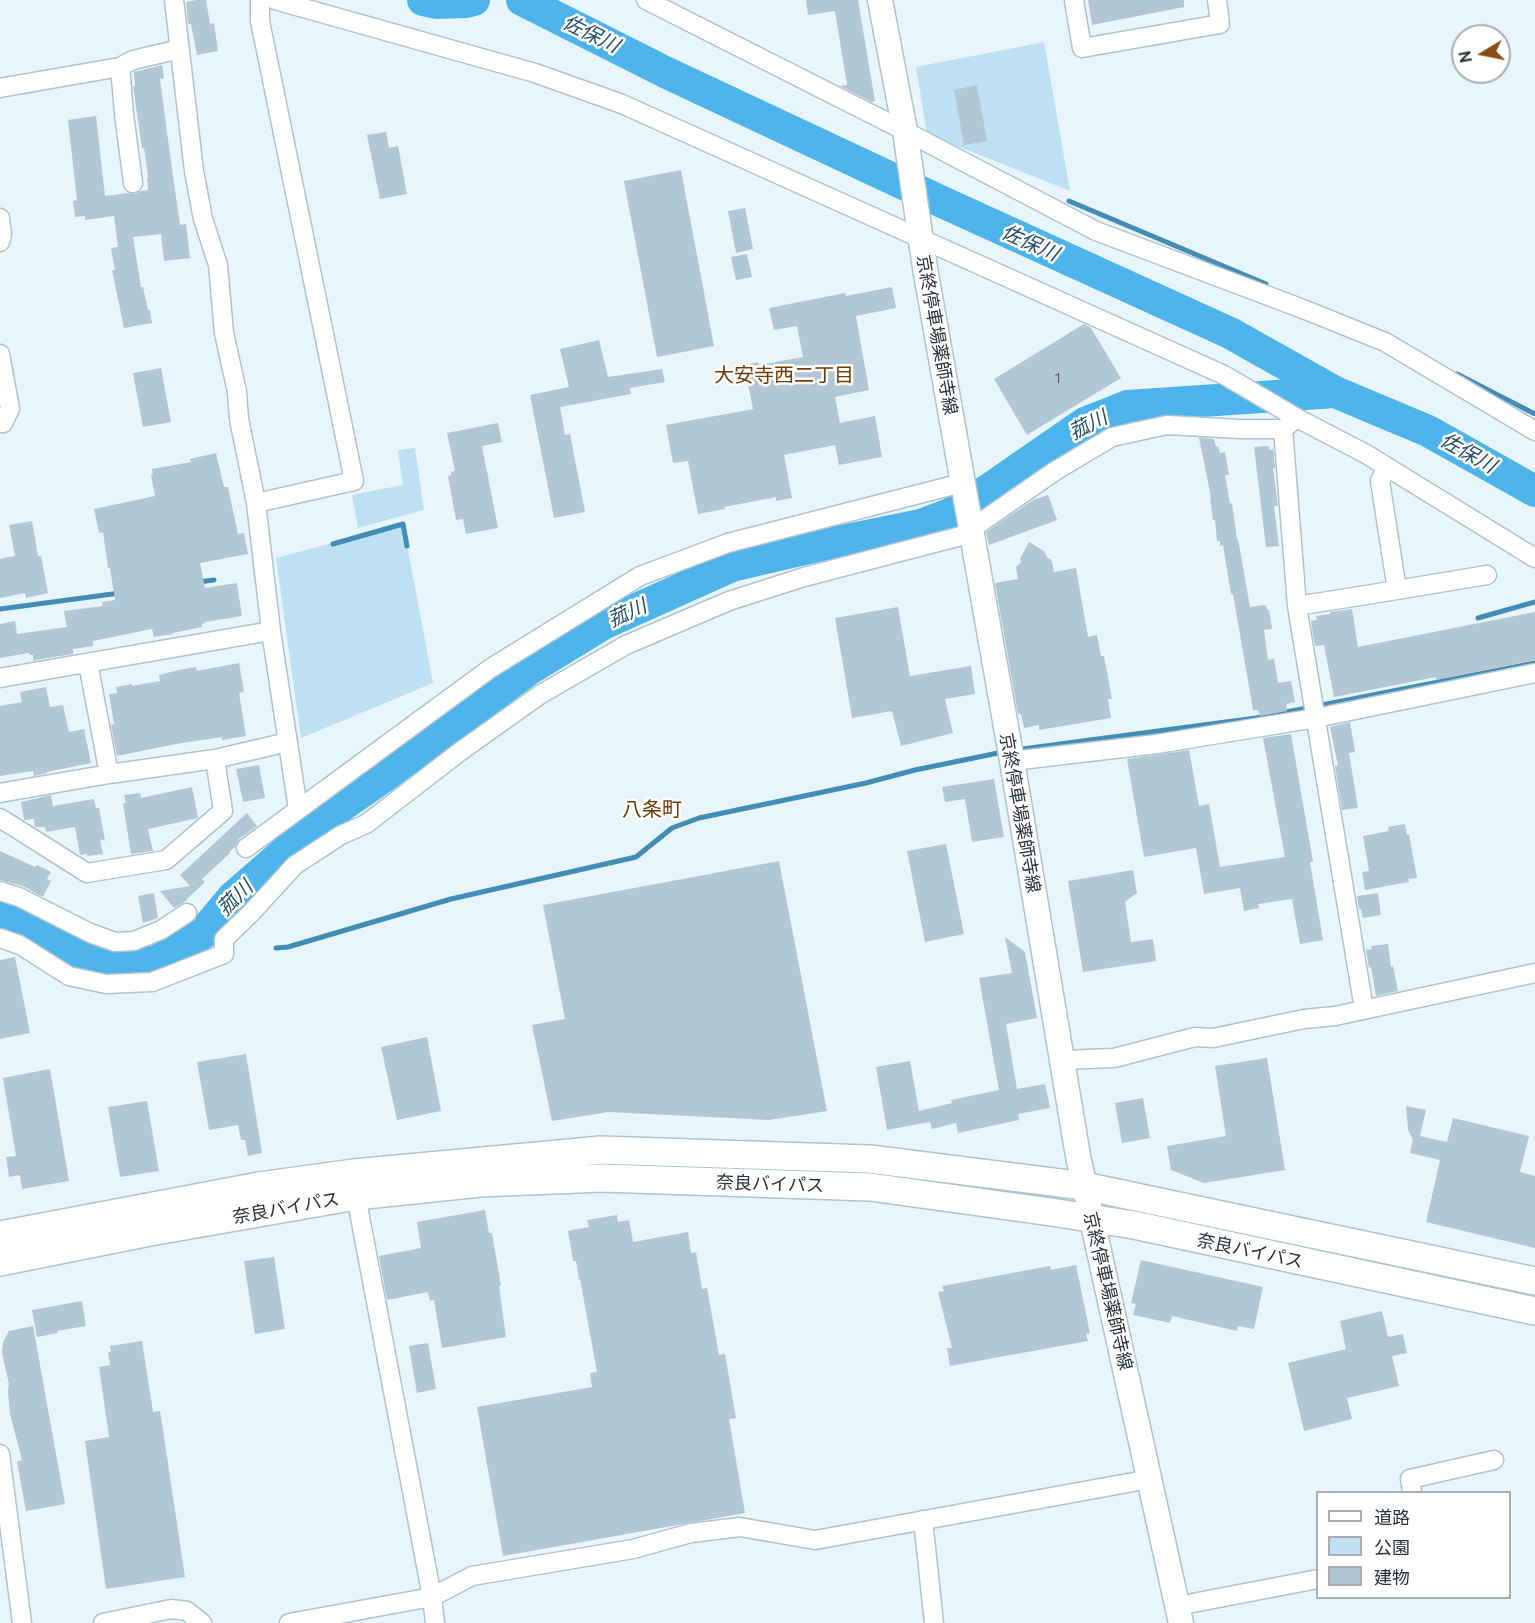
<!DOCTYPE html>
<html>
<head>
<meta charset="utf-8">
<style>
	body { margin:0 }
	#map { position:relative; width:1535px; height:1623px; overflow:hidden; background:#e8f5fd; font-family:Ubuntu,"Noto Sans JP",sans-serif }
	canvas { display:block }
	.legend { position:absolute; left:1316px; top:1491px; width:195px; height:108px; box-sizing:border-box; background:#fff; border:2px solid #a9adaf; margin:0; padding:8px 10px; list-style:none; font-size:18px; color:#293137 }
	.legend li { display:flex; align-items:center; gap:12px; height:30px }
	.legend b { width:30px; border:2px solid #a9adaf }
	.north { position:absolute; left:1451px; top:24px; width:60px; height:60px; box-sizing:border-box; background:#fff; border:2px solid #a9adaf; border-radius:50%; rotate:260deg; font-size:16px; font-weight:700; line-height:24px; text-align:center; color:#293137 }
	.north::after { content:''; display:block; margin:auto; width:21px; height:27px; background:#8c4c15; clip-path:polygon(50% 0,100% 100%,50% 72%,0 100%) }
</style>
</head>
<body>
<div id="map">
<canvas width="1535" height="1623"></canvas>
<ul class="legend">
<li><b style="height:8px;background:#fff"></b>道路</li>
<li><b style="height:16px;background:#bfdff3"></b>公園</li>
<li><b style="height:16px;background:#b2c7d4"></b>建物</li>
</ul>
<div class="north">N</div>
</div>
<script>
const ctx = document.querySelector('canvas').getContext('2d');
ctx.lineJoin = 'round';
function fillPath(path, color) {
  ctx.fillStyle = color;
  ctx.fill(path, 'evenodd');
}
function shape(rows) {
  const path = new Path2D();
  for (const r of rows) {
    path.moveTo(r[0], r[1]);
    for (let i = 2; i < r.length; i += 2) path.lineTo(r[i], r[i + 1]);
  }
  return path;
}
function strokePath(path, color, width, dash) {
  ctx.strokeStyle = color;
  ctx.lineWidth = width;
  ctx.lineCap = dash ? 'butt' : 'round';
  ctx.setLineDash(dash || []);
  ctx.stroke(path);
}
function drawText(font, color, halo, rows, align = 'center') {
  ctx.font = font + ' Ubuntu,"Noto Sans JP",sans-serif';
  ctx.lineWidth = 5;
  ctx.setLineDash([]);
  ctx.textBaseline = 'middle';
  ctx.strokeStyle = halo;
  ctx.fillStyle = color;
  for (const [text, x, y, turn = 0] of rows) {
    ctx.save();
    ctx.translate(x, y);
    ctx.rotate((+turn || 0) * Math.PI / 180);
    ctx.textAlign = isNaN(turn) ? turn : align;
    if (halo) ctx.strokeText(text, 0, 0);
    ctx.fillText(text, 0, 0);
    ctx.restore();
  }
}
fillPath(shape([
	[1044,42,1070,191,927,134,916,67],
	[415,448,424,510,358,528,352,495,403,485,398,450],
	[403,524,433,683,301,738,276,558]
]), '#bfdff3');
strokePath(shape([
	[1069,201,1266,284],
	[1457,374,1535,414],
	[333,544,403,524,407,546],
	[198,582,214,580],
	[0,609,120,593],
	[1478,618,1535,602],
	[1015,750,1256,718,1535,663],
	[276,948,288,947,451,899,636,857,672,828,699,818,866,783,915,770,1003,752]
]), '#428cb5', 5);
strokePath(shape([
	[423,0,436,3,466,2,474,0],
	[522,0,667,73,940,201,1230,333,1335,392,1428,431,1535,491],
	[0,916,75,952,119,966,157,961,202,934,233,897,324,818,386,775,531,668,603,624,732,566,813,547,921,525,950,514,991,488,1085,423,1128,406,1335,392]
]), '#4cb3eb', 32);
fillPath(shape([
	[196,0,206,0,210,24,214,23,218,51,197,55,191,24,188,24,186,2],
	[806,0,858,0,875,101,872,102,840,86,847,85,835,11,808,15],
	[1088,0,1184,0,1184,7,1092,25],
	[162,65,164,78,160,79,171,162,180,225,186,224,190,258,164,261,161,234,133,237,141,287,143,287,148,310,150,310,152,323,124,328,112,270,115,270,111,248,118,247,114,216,85,220,85,216,75,217,73,201,77,200,68,120,96,116,105,196,128,193,135,194,141,191,148,190,147,178,148,177,144,148,142,148,133,86,135,86,134,72],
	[977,85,987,141,964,145,954,90],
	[386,132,389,148,398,146,407,194,380,199,367,135],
	[681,170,714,346,657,357,624,181],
	[745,208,753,249,736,253,728,211],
	[747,254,752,277,736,280,731,257],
	[892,287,896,308,856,316,869,390,835,397,840,423,875,416,882,457,839,465,835,445,784,455,792,498,776,501,776,497,724,507,725,509,698,514,688,461,673,463,666,425,753,409,744,365,758,362,759,365,803,357,797,326,774,330,769,308,845,293,846,296],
	[1084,324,1091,328,1121,378,1027,435,994,379],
	[599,340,608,377,662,369,665,382,630,388,631,394,560,407,565,435,570,434,585,512,554,518,530,395,569,387,560,349],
	[161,368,171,422,143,427,133,373],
	[498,423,502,442,482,446,498,528,466,534,463,519,456,520,448,476,451,475,451,472,455,471,447,433],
	[1199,438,1214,439,1216,447,1218,446,1220,453,1225,452,1229,475,1225,475,1230,504,1232,503,1237,539,1238,539,1250,607,1266,605,1267,610,1269,610,1272,629,1264,630,1268,660,1274,659,1278,683,1291,681,1295,702,1286,704,1287,711,1260,716,1258,710,1253,710,1233,594,1231,594,1223,545,1220,546,1220,541,1217,541,1215,520,1213,520,1210,497,1211,497],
	[1269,446,1269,450,1273,449,1274,457,1275,468,1273,468,1278,506,1274,506,1279,546,1266,547,1254,447],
	[216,453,224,487,228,487,238,534,244,533,248,554,200,563,205,588,237,583,242,616,205,622,205,623,202,624,202,627,173,633,173,634,154,637,152,629,93,641,93,646,73,649,73,654,41,659,33,661,33,655,30,655,29,653,0,658,0,624,15,621,17,634,67,627,64,611,103,606,102,602,115,600,110,568,108,568,103,532,99,533,94,509,155,496,151,475,153,475,152,469,191,462,190,459],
	[1048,495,1057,520,989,545,986,532,1033,500],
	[32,521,38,556,41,556,48,593,26,598,25,593,0,598,0,559,15,556,9,525],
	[1029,542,1044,551,1047,557,1052,561,1054,572,1076,568,1088,637,1097,635,1101,656,1104,656,1112,699,1108,699,1111,718,1039,730,1039,725,1024,728,1021,714,1018,714,995,583,1018,579,1016,567,1021,562,1020,559],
	[898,607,910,676,971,666,975,694,945,699,953,733,901,746,892,711,852,718,835,618],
	[1352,609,1358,647,1535,612,1535,660,1436,680,1436,677,1334,697,1324,645,1315,646,1311,621,1317,620,1316,616,1330,614,1330,612],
	[239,663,244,692,239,693,246,736,222,740,222,737,176,744,117,756,111,725,114,724,109,694,117,693,116,687,132,684,132,686,160,681,159,675,179,670,196,667,197,671],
	[46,687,50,707,63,705,69,732,84,729,91,763,47,772,47,773,34,776,33,771,0,776,0,706,22,702,20,692],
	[1350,722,1355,752,1349,753,1358,808,1342,810,1335,766,1338,765,1330,727],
	[1291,734,1313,862,1310,862,1323,940,1300,944,1292,899,1258,904,1259,908,1244,911,1240,888,1204,894,1196,848,1144,857,1127,759,1189,750,1199,806,1209,804,1220,867,1258,861,1285,857,1263,738],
	[259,765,265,798,243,802,236,769],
	[994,779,1004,837,972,842,965,799,945,802,942,787],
	[192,787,198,818,148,829,153,851,131,854,123,803,126,803,124,795,140,793,141,798],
	[51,795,53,806,94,799,96,808,99,808,105,841,100,839,103,854,87,856,87,854,80,855,75,827,46,832,45,827,35,827,34,819,24,820,21,802],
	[247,813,257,826,239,839,235,847,229,852,230,853,202,879,205,882,183,903,174,908,160,891,190,886,180,875],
	[1405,824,1407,835,1409,834,1417,878,1408,879,1409,882,1365,890,1362,872,1369,871,1363,836,1389,831,1388,827],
	[946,844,964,934,925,942,907,851],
	[0,851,35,867,37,865,51,872,47,879,51,881,43,897,23,886,0,880],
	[779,861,827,1111,769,1120,609,1112,552,1121,532,1025,565,1019,543,905],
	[1133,870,1137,893,1125,902,1131,942,1153,939,1156,961,1083,972,1068,881],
	[154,893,158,918,143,923,138,896],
	[1378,893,1381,915,1363,918,1361,909,1359,909,1357,896],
	[1005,937,1025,952,1037,1018,1006,1024,1017,1089,1045,1084,1050,1108,1018,1114,1019,1120,958,1133,956,1123,932,1129,930,1122,887,1130,876,1067,910,1061,919,1111,952,1103,951,1100,999,1090,979,978,1012,973],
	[1388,944,1391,967,1393,966,1398,991,1376,996,1371,967,1369,968,1366,950,1372,949,1371,946],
	[15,957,30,1033,0,1039,0,960],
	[427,1037,441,1111,397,1120,381,1047],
	[246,1054,262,1153,248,1156,245,1140,241,1140,238,1125,209,1130,197,1062],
	[1267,1058,1285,1170,1204,1183,1171,1170,1167,1146,1226,1136,1215,1066],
	[50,1069,69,1181,22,1189,20,1175,9,1177,6,1157,16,1156,3,1078],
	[1143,1098,1150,1138,1122,1143,1115,1103],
	[147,1101,159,1171,120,1177,108,1107],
	[1406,1106,1426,1110,1420,1136,1447,1142,1453,1118,1529,1136,1520,1172,1535,1176,1535,1248,1426,1222,1440,1160,1410,1153,1413,1140,1408,1130],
	[485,1210,489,1233,492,1233,501,1286,499,1286,506,1337,442,1348,434,1300,430,1301,428,1292,387,1300,379,1256,421,1248,417,1222],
	[617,1215,618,1222,629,1220,633,1242,688,1232,691,1253,696,1252,702,1289,707,1288,719,1355,725,1354,736,1418,729,1419,745,1513,503,1556,477,1407,592,1387,590,1373,597,1372,580,1279,579,1280,576,1261,573,1261,568,1231,589,1227,587,1220],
	[274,1257,285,1329,255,1334,244,1261],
	[1141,1260,1263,1287,1254,1329,1238,1326,1237,1331,1172,1316,1170,1323,1133,1315,1136,1304,1131,1303],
	[1076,1265,1090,1333,1086,1334,1088,1341,950,1366,947,1348,952,1348,938,1292,944,1291,942,1286,1050,1266,1051,1270],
	[82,1301,86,1326,57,1331,58,1333,37,1337,32,1310],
	[1382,1311,1388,1337,1403,1334,1407,1353,1392,1356,1399,1386,1347,1398,1352,1419,1304,1431,1288,1363,1346,1349,1340,1321],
	[33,1326,65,1504,26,1511,17,1462,22,1460,10,1414,8,1391,9,1384,2,1353,3,1342,9,1331],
	[142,1341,153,1412,160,1411,163,1430,185,1577,106,1589,85,1441,109,1437,99,1367,110,1365,108,1352,111,1352,110,1346],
	[428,1343,436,1389,417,1393,409,1346]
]), '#b2c7d4');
const minor = shape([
	[174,0,194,171,203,219,218,265,224,333,237,392,239,419,256,503,271,631,298,809],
	[275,0,535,73,622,104,1224,375,1297,418,1366,454,1535,558],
	[646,0,905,131,1096,231,1303,309,1385,342,1535,431],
	[1074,0,1082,48,1220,24,1217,0],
	[120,67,124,114,133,183],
	[0,88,120,67,133,60,180,49],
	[0,218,2,234,0,242],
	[0,354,10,409,3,423,0,423],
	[1283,429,1297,606,1364,1009],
	[256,503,354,481,260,21,260,0],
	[1397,590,1487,575],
	[1297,606,1397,590,1380,481,1387,467],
	[88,663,109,774],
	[0,678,271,631],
	[1012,761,1157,744,1316,718,1535,673],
	[0,793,109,774,215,759,288,742],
	[0,818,87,873,166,860,223,811,215,759],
	[246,848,491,668,640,576,728,543,962,483],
	[0,891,19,897,90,933,115,942,134,941,161,930,187,913],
	[0,938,20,945,69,976,106,984,152,982,224,954,224,939,252,912,295,865,341,835,366,824,458,753,541,694,626,645,729,601,804,577,961,536,1055,471,1112,437,1167,425,1239,429,1283,429,1297,418],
	[1063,1060,1114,1058,1195,1037,1213,1038,1304,1019,1335,1016,1535,973],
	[356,1196,432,1597,435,1623],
	[0,1454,22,1623],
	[1412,1492,1410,1479,1494,1460],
	[923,1520,934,1623],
	[1177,1606,1318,1579],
	[103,1623,171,1609,187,1611,202,1623],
	[289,1623,432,1597,472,1576,633,1549,691,1533,740,1527,815,1540,1150,1479]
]);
const major = shape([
	[880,0,905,131,925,268,1012,761,1078,1156,1181,1623]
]);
const highway = shape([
	[0,1235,259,1186,354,1173,601,1150,870,1159,1084,1186,1535,1281],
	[0,1262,150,1232,356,1196,480,1183,602,1178,870,1187,1051,1212,1134,1225,1535,1311]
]);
strokePath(minor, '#aec3d0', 21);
strokePath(major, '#aec3d0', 27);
strokePath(highway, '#aec3d0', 30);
strokePath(minor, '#fff', 18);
strokePath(major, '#fff', 24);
strokePath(highway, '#fff', 27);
drawText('15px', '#4b565e', null, [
	["1",1058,378]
]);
drawText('18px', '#293137', '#fff', [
	["京終停車場薬師寺線",937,335,80],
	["京終停車場薬師寺線",1020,813,80],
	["奈良バイパス",770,1184,2],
	["奈良バイパス",286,1208,-10],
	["奈良バイパス",1250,1251,12],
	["京終停車場薬師寺線",1108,1291,77]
]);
drawText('italic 20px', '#234e65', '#fff', [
	["佐保川",591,34,26],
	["佐保川",1030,243,24],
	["菰川",1088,425,-27],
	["佐保川",1468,453,29],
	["菰川",627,613,-24],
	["菰川",235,898,-45]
]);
drawText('20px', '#733a03', '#fff', [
	["大安寺西二丁目",784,375],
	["八条町",652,809]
]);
</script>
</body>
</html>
